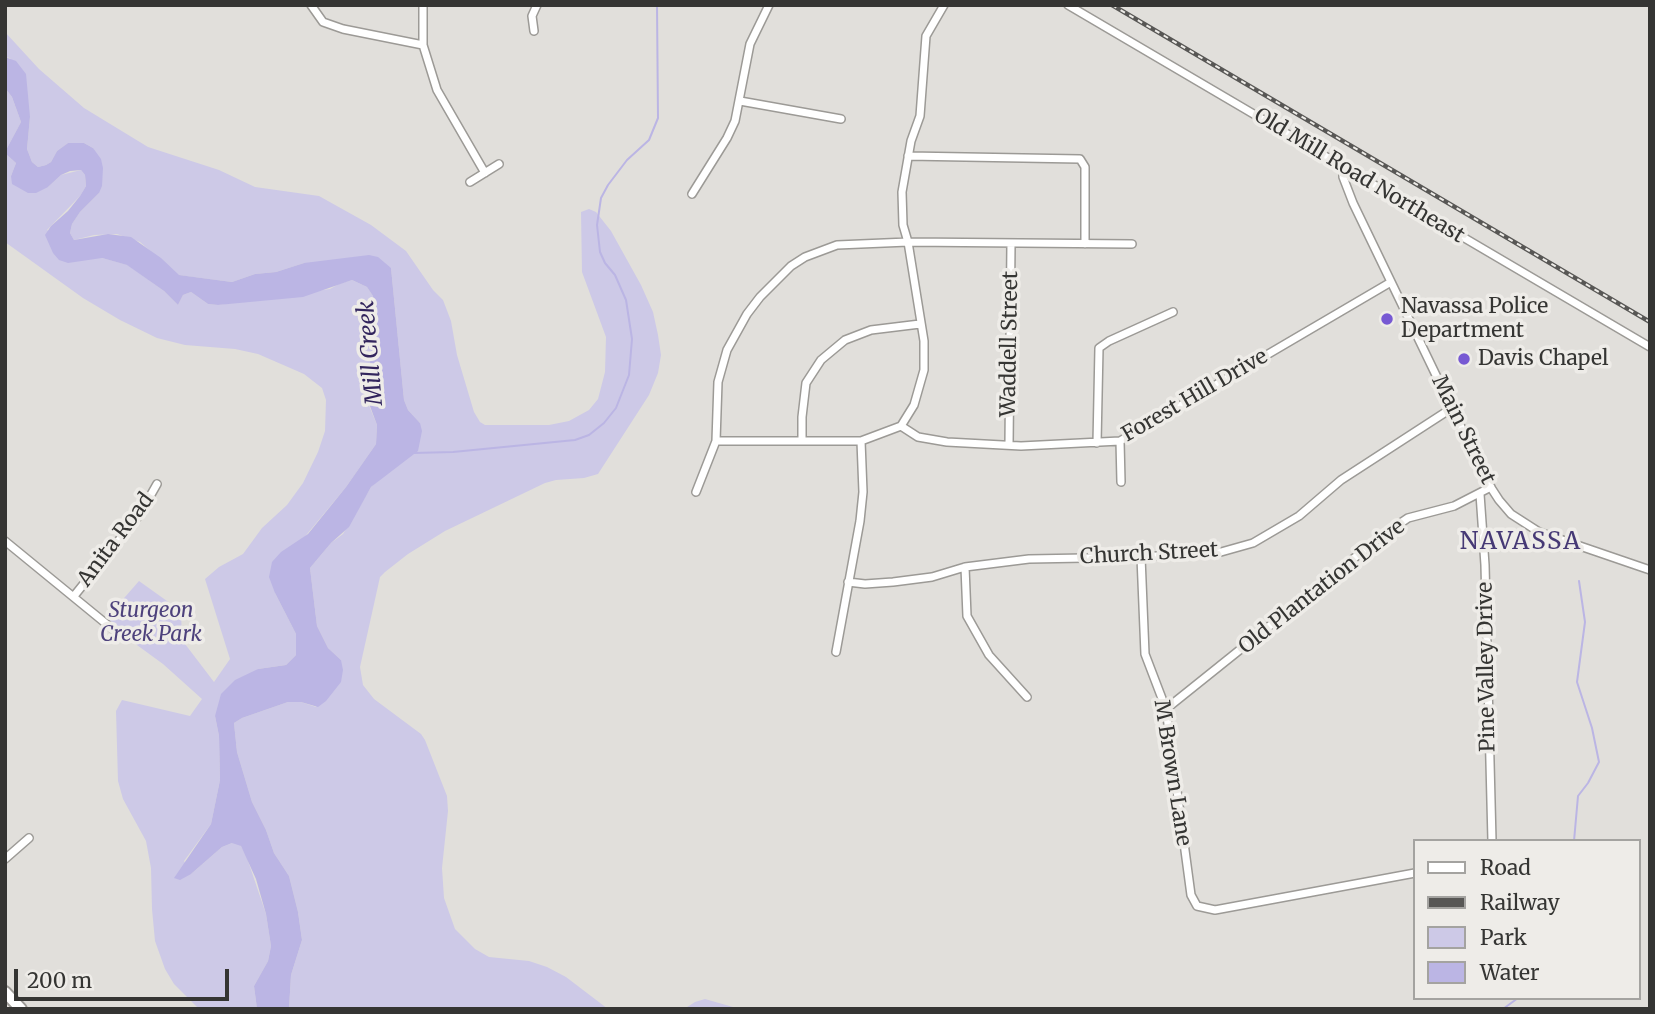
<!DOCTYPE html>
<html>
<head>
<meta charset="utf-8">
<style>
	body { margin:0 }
	#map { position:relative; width:1655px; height:1014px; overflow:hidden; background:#e1dfdb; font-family:Merriweather,serif }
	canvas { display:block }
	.frame { position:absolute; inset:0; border:7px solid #353533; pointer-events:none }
	.legend { position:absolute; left:1413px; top:839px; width:228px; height:161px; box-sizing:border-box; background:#eeece8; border:2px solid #a4a3a0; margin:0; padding:9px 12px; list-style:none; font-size:21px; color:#353533 }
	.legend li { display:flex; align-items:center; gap:14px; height:35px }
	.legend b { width:35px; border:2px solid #a4a3a0 }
	.scale { position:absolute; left:14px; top:969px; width:215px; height:32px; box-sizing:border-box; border:4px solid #353533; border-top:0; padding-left:9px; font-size:21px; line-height:24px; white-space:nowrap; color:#353533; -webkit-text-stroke:5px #eeece8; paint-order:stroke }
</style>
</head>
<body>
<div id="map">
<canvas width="1655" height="1014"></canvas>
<div class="frame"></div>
<ul class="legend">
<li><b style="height:9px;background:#fff"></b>Road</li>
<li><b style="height:9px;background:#585755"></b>Railway</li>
<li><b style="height:19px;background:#cdc9e7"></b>Park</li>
<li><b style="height:19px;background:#bbb5e4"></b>Water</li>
</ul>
<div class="scale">200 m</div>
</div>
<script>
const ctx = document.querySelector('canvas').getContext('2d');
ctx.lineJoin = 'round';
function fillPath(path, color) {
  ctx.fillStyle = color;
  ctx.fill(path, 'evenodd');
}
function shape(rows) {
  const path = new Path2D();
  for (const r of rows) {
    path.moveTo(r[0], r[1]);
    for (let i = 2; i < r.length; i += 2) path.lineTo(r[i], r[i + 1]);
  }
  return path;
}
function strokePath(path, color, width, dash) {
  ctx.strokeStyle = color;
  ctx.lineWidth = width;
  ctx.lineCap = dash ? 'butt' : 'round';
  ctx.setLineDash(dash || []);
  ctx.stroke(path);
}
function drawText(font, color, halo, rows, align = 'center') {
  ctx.font = font + ' Merriweather,serif';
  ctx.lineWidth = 7;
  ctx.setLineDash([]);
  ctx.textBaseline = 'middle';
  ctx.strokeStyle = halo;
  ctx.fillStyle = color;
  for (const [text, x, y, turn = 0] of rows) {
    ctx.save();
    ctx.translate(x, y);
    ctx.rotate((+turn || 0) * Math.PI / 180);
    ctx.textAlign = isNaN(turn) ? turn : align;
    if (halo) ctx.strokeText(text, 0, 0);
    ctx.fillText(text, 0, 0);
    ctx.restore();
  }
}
fillPath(shape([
	[5,32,39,69,84,108,148,147,219,170,255,187,319,196,371,225,406,251,433,290,443,300,451,321,457,355,474,412,480,422,485,425,549,425,569,421,589,410,598,399,605,372,606,337,582,272,581,212,589,209,596,212,611,231,641,285,653,312,658,335,661,355,658,373,649,395,598,474,584,478,556,480,545,483,445,531,408,554,385,572,380,577,360,667,363,685,374,699,421,734,425,740,447,796,448,811,442,868,444,898,455,929,475,949,489,957,529,961,547,967,566,977,608,1009,289,1009,291,975,302,940,298,912,289,876,274,853,266,830,252,802,237,752,234,723,242,718,288,702,301,702,316,707,341,660,328,648,317,626,310,568,331,543,343,534,371,487,384,475,420,423,408,410,404,400,391,268,304,263,276,272,255,274,232,282,178,275,140,242,117,234,94,235,74,240,70,233,72,224,80,212,99,193,93,148,84,143,68,143,57,151,51,162,46,165,38,167,32,162,27,149,30,117,10,58,5,57],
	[5,88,12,97,21,122,6,150,7,155,16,163,11,176,48,187,61,175,81,170,85,175,86,186,80,196,47,230,92,258,102,258,128,265,164,291,178,305,183,295,191,292,208,304,218,305,330,289,339,284,352,280,367,287,373,296,374,320,368,403,377,425,376,444,346,487,303,539,275,593,296,634,296,655,286,665,258,669,215,716,219,736,220,780,211,824,184,861,191,874,222,847,232,843,238,843,241,846,246,855,266,914,271,946,268,961,254,986,257,1009,199,1009,174,984,165,969,155,941,152,909,151,868,146,841,123,799,118,781,116,711,122,700,190,716,202,699,163,664,104,621,139,581,181,611,182,640,214,682,230,659,205,579,219,567,243,554,262,528,287,505,303,483,318,452,325,431,326,400,322,388,304,374,258,354,235,349,185,345,157,338,120,320,83,298,5,242],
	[705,999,740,1009,684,1009,695,1002]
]), '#cdc9e7');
fillPath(shape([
	[5,57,16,61,26,74,30,117,27,149,32,162,38,167,46,165,51,162,57,151,68,143,84,143,93,148,101,159,103,168,102,186,99,193,80,212,72,224,70,233,74,240,108,234,131,237,161,258,179,275,232,282,255,274,276,272,304,263,369,255,378,257,391,268,404,400,408,410,420,423,422,431,418,451,371,487,349,527,331,543,310,568,317,626,328,648,341,660,343,670,341,682,326,701,318,707,301,702,288,702,242,718,234,723,237,752,252,802,266,830,274,853,289,876,298,912,302,940,291,975,289,1009,257,1009,254,986,268,961,271,946,266,914,256,879,241,846,232,843,222,847,191,874,180,880,174,878,211,824,220,780,219,736,215,716,221,694,235,680,258,669,286,665,296,655,296,634,275,593,269,577,272,562,281,552,308,534,346,487,376,444,377,425,367,398,374,320,373,296,367,287,352,280,303,297,218,305,208,304,191,292,183,295,178,305,164,291,127,265,102,258,68,263,59,260,53,253,45,235,51,226,68,211,80,196,86,186,85,175,81,170,70,171,61,175,48,187,36,193,28,193,12,184,11,176,16,163,7,155,6,150,21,122,12,97,5,88]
]), '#bbb5e4');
strokePath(shape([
	[413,453,453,452,575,440,589,435,604,423,616,408,629,375,632,339,626,300,615,275,605,263,600,252,597,225,601,198,608,185,627,160,649,140,658,118,657,5],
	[1574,841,1578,796,1588,783,1599,762,1592,728,1577,682,1585,622,1579,581],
	[1503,1009,1518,998]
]), '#bbb5e4', 2);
const street = shape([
	[311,5,323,22,343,29,423,45],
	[423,5,423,45,437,90,485,173],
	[1068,5,1650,347],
	[534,31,532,16,537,5],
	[740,101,841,119],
	[908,156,1080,159,1085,167,1085,244],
	[1343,167,1343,177,1353,203,1488,483,1499,500,1511,514,1539,532,1650,570],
	[470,182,499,164],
	[692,194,727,138,735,121,750,44,769,5],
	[901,426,918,437,947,442,1021,446,1120,441,1391,282],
	[802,439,802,417,806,383,821,360,845,340,871,330,920,324],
	[716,441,861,441,901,426,914,405,924,370,924,341,908,242,903,225,902,192,911,141,920,116,926,36,944,5],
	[1120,441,1121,482],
	[1097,443,1099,348,1109,341,1173,312],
	[1009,445,1011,243],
	[696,492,716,441,718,382,727,350,747,314,760,297,791,266,805,257,837,245,908,242,1132,244],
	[1480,494,1485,565,1492,841],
	[5,541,115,631],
	[1141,557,1145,654,1166,709,1191,895,1197,906,1215,910,1415,873],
	[965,567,967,616,989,655,1027,697],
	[848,582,865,584,893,582,932,577,965,567,1029,559,1141,557,1221,552,1253,543,1299,516,1341,480,1452,408],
	[74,596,140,514,157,484],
	[836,652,860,521,863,492,861,441],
	[1166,709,1383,535,1408,518,1454,506,1491,487],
	[5,859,29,838]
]);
const secondary = shape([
	[5,992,21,1009]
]);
strokePath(street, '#9c9a96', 10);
strokePath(secondary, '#9c9a96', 14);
strokePath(street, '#fff', 7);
strokePath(secondary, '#fff', 10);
const rail = shape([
	[1112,5,1650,322]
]);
strokePath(rail, '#585755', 4.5);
strokePath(rail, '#eeece8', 2, [5]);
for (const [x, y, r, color] of [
	[1387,319,7,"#7759d3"],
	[1464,359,7,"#7759d3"]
]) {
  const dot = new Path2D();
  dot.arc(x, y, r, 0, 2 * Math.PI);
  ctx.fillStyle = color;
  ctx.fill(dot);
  strokePath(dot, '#eeece8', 2.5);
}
drawText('21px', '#353533', '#eeece8', [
	["Old Mill Road Northeast",1359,176,31],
	["Waddell Street",1010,344,-89],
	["Forest Hill Drive",1195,396,-30],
	["Main Street",1463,430,64],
	["Anita Road",116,540,-53],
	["Church Street",1149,554,-3],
	["Old Plantation Drive",1322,587,-38],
	["Pine Valley Drive",1487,667,-91],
	["M Brown Lane",1172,773,81]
]);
drawText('21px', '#353533', '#eeece8', [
	["Navassa Police",1401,307],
	["Department",1401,331],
	["Davis Chapel",1478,359]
], 'left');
drawText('italic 21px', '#4d417c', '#eeece8', [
	["Sturgeon",151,611],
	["Creek Park",151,635]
]);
drawText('italic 23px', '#32255d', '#eeece8', [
	["Mill Creek",371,353,-95]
]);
ctx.letterSpacing = '2px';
drawText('24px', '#463975', '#eeece8', [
	["NAVASSA",1521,542]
]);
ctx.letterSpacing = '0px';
</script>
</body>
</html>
